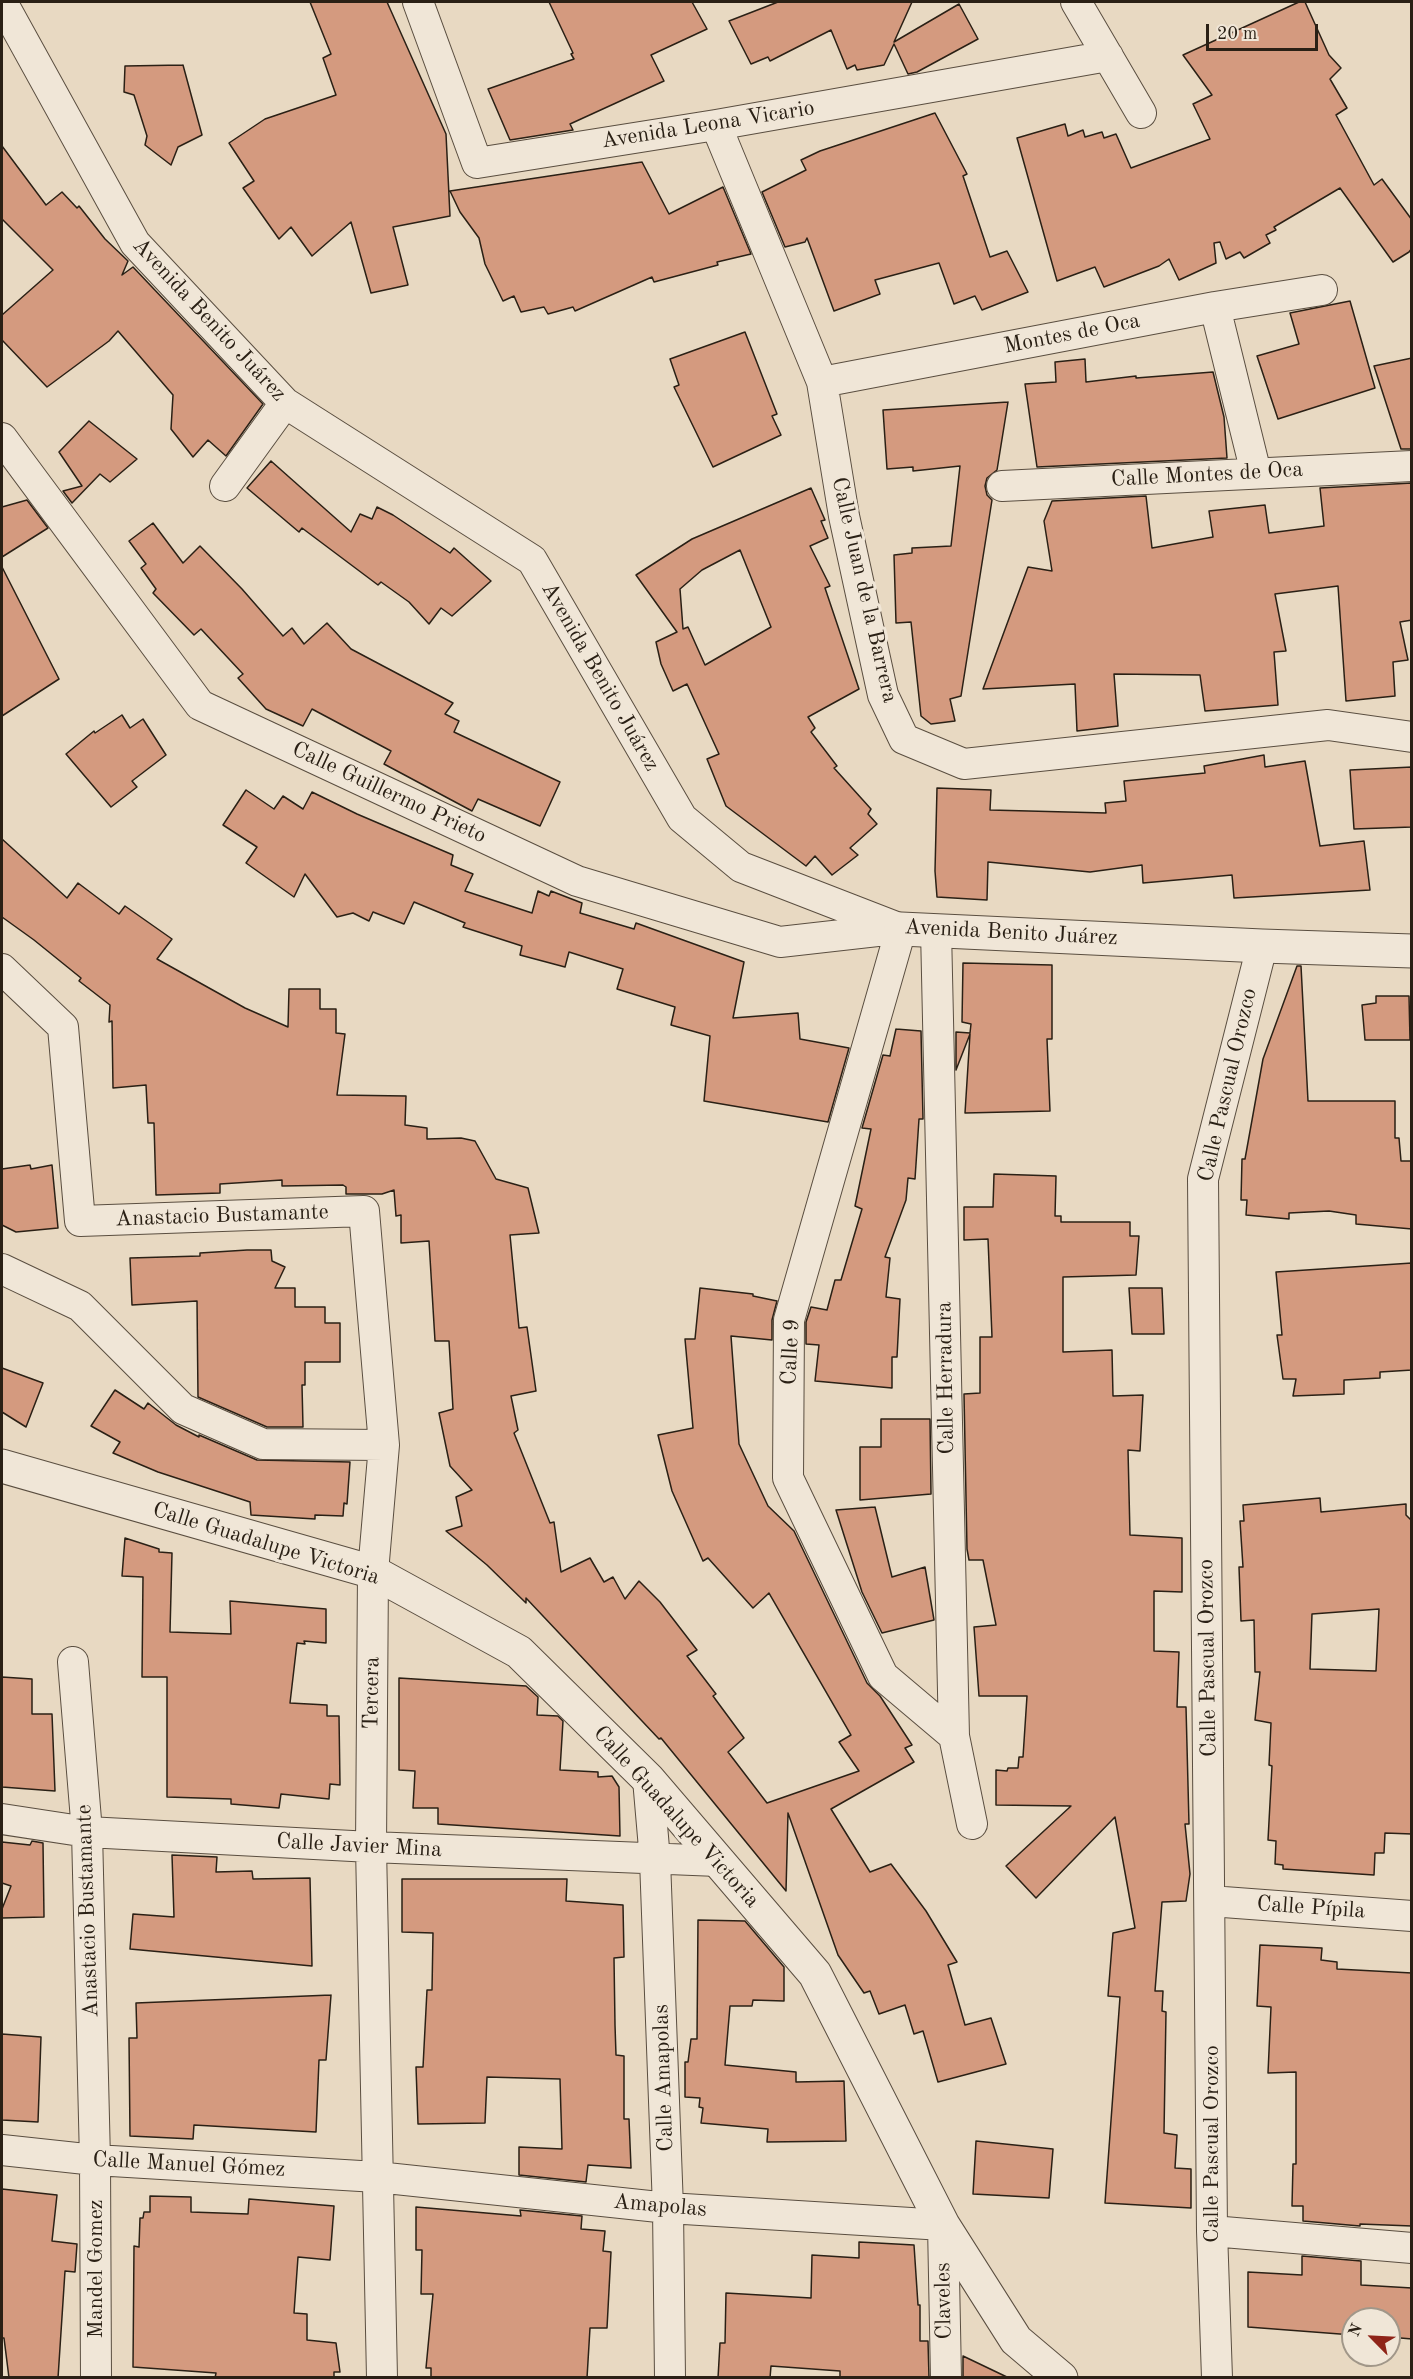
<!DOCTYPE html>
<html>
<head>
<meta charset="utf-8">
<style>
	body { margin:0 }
	#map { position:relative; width:1413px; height:2379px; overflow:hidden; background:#e8d9c2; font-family:"Old Standard TT",serif }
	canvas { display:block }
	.frame { position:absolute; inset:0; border:3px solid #2a2015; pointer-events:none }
	.north { position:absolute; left:1341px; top:2307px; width:60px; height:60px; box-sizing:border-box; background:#f0e6d7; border:2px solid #a19789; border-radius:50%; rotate:294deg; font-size:16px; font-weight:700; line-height:24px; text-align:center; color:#2a2015 }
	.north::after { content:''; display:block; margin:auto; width:21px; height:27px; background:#8f2418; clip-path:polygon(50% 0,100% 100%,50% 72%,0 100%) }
	.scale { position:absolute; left:1206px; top:24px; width:112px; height:27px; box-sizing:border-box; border:3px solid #2a2015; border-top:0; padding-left:8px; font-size:18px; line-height:21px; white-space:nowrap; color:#2a2015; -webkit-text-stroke:4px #f0e6d7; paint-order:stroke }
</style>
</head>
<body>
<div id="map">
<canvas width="1413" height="2379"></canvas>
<div class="frame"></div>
<div class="north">N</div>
<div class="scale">20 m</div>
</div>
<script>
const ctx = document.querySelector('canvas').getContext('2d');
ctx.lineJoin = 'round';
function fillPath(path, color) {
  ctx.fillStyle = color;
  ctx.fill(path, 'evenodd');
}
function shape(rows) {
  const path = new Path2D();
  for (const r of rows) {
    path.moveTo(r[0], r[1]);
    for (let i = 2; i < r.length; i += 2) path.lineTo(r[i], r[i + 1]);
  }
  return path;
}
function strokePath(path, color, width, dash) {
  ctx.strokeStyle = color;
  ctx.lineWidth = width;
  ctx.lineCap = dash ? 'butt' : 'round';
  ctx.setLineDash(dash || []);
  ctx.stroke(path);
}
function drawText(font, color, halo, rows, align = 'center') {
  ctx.font = font + ' "Old Standard TT",serif';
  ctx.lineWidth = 6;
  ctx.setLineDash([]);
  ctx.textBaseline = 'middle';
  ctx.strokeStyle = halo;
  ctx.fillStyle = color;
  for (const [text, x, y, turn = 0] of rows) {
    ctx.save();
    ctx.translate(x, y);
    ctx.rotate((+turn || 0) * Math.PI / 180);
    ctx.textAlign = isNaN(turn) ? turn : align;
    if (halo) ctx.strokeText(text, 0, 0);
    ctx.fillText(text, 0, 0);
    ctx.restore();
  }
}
const building = shape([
	[310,2,387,2,446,134,450,216,393,227,408,285,371,293,351,222,312,256,291,227,279,239,243,188,254,181,229,143,265,119,336,95,323,58,331,54,310,2],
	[549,2,692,2,707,29,651,55,664,81,570,124,573,130,510,140,488,89,574,59,571,54,573,53,549,2],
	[778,2,912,2,894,42,959,4,978,39,917,72,908,74,894,44,884,65,857,70,855,65,847,69,831,30,770,61,768,57,751,64,729,21,778,2],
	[1299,2,1305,2,1329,55,1341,68,1330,79,1347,108,1336,115,1374,185,1382,179,1412,220,1412,248,1409,252,1393,262,1340,188,1274,227,1276,230,1266,235,1270,243,1244,258,1240,252,1226,259,1220,242,1214,243,1216,263,1179,280,1169,259,1159,266,1104,287,1095,267,1057,281,1017,138,1065,124,1068,136,1083,130,1085,137,1102,132,1104,138,1116,134,1131,168,1210,139,1193,104,1212,95,1183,55,1299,2],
	[183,65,202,135,178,147,171,165,145,145,147,136,134,95,124,92,125,66,183,65],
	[935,113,967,174,963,176,990,257,1007,251,1028,292,982,310,975,296,954,304,939,263,875,280,880,294,834,311,807,238,805,242,785,247,762,192,806,170,801,160,820,151,935,113],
	[2,146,46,205,62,192,77,208,79,206,105,239,128,261,122,275,133,267,263,404,226,456,208,440,193,457,171,429,173,395,118,331,109,341,47,387,2,340,2,315,53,270,2,219,2,146],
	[642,162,669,214,723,187,751,254,717,262,718,265,654,282,652,277,575,311,573,307,548,314,544,307,521,312,514,296,503,301,485,264,479,238,460,212,450,191,642,162],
	[1350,301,1375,388,1278,419,1257,356,1299,344,1290,313,1350,301],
	[745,332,777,414,772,416,781,435,713,467,674,387,679,385,670,359,745,332],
	[1412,358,1412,449,1401,449,1374,366,1412,358],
	[1085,359,1086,382,1136,376,1136,378,1213,372,1224,417,1227,458,1037,467,1025,384,1056,382,1055,362,1085,359],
	[1008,402,997,470,987,478,985,486,987,495,992,500,961,696,950,699,955,721,931,724,921,716,911,622,896,623,894,555,912,553,912,548,951,546,960,466,913,471,913,467,887,469,883,410,1008,402],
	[89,421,137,459,110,482,100,474,72,503,63,491,82,486,59,452,89,421],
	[271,461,351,532,360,514,372,519,377,507,393,515,450,553,454,548,491,581,452,616,441,608,429,624,409,602,381,582,378,585,302,528,299,532,247,488,271,461],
	[1412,483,1412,620,1400,622,1408,660,1393,662,1395,696,1346,701,1338,586,1275,594,1286,651,1274,652,1278,705,1205,711,1200,675,1114,674,1118,726,1077,731,1075,684,983,689,1028,567,1052,571,1044,521,1052,501,1146,496,1152,548,1213,537,1209,511,1265,505,1269,533,1324,526,1320,488,1412,483],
	[811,488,825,520,821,521,828,538,810,546,830,586,825,588,859,689,808,717,815,728,811,732,837,766,834,768,871,809,868,814,877,824,850,848,858,855,832,875,815,856,806,866,726,806,707,759,719,754,687,684,673,691,661,664,656,642,677,632,636,575,692,539,811,488],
	[740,550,771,627,705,665,688,627,683,629,680,589,702,570,740,550],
	[27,500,48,528,2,557,2,507,27,500],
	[153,523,183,563,200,546,242,589,283,636,292,628,304,644,327,623,351,649,453,703,445,714,459,721,454,732,560,782,540,826,478,799,472,811,384,764,391,751,312,709,303,726,266,709,238,678,243,674,201,629,194,635,153,593,156,589,141,568,146,564,129,541,153,523],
	[2,567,59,679,2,716,2,567],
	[122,715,130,728,143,719,166,755,132,781,137,787,111,807,66,754,94,731,95,733,122,715],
	[1264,755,1265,767,1305,761,1320,846,1364,841,1370,890,1234,898,1232,875,1143,883,1142,865,1090,872,988,862,987,900,937,897,935,871,937,788,991,790,990,810,1106,813,1105,803,1126,801,1124,781,1205,773,1204,766,1264,755],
	[1412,767,1412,827,1354,829,1350,770,1412,767],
	[246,790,274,809,283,796,303,809,312,792,357,814,453,855,451,865,473,874,465,891,532,913,538,891,549,896,551,891,582,903,580,913,634,929,636,923,744,962,733,1018,798,1013,800,1039,849,1048,828,1122,704,1101,710,1036,671,1025,675,1007,617,989,623,969,569,952,565,967,520,955,522,946,463,927,465,923,414,902,404,924,373,912,369,921,353,913,337,917,305,874,294,897,246,863,257,847,223,825,246,790],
	[2,839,67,898,78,883,119,914,125,906,172,939,157,959,245,1008,288,1027,289,989,320,989,320,1009,336,1009,336,1033,345,1034,337,1095,406,1096,405,1125,427,1128,427,1139,461,1138,475,1141,496,1179,528,1188,539,1233,510,1235,519,1328,527,1327,536,1391,511,1396,518,1430,514,1433,550,1523,554,1522,561,1572,590,1558,604,1582,613,1577,625,1599,639,1581,660,1602,697,1650,687,1656,716,1694,713,1696,744,1738,728,1752,767,1803,859,1771,839,1742,851,1735,769,1593,753,1608,708,1558,703,1561,672,1491,658,1435,693,1428,685,1339,695,1339,700,1288,753,1294,753,1296,777,1301,772,1320,772,1340,731,1336,739,1444,768,1506,794,1531,867,1683,880,1696,912,1745,905,1748,914,1762,831,1809,870,1872,891,1864,926,1911,957,1962,948,1965,965,2025,991,2018,1006,2064,938,2082,923,2031,914,2034,905,2005,879,2014,870,1991,864,1993,838,1955,788,1813,786,1891,661,1738,659,1739,526,1598,526,1603,487,1565,446,1531,462,1526,456,1497,472,1490,450,1466,439,1413,453,1409,449,1341,435,1341,429,1241,401,1243,401,1215,396,1216,394,1190,382,1194,346,1194,346,1187,343,1185,282,1186,282,1180,220,1184,220,1193,156,1195,154,1123,148,1123,146,1085,113,1088,112,1021,109,1022,110,1005,79,981,81,978,34,940,2,917,2,839],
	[963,963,1052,965,1052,1039,1047,1039,1050,1111,965,1113,970,1034,956,1070,956,1032,970,1033,971,1024,962,1022,963,963],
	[1297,966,1301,966,1308,1101,1395,1101,1395,1138,1399,1138,1401,1161,1412,1161,1412,1229,1356,1224,1356,1215,1329,1211,1289,1213,1289,1219,1246,1215,1247,1200,1241,1200,1242,1159,1245,1159,1263,1059,1297,966],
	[1376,996,1409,996,1410,1040,1365,1040,1362,1005,1376,1003,1376,996],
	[896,1029,921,1031,923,1119,919,1119,915,1179,908,1178,906,1200,885,1257,890,1258,886,1297,900,1299,897,1357,892,1357,892,1388,815,1381,819,1345,806,1344,806,1322,811,1307,827,1310,835,1280,841,1280,862,1209,855,1206,871,1129,862,1128,883,1055,890,1056,896,1029],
	[30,1165,31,1169,52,1165,58,1228,16,1232,2,1225,2,1169,30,1165],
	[994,1174,1056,1176,1055,1216,1061,1216,1061,1222,1130,1222,1130,1236,1139,1236,1136,1275,1063,1277,1063,1352,1112,1350,1113,1396,1143,1395,1140,1451,1128,1450,1130,1535,1182,1538,1182,1592,1154,1591,1154,1651,1179,1652,1177,1707,1186,1707,1189,1824,1185,1824,1190,1874,1186,1901,1162,1902,1155,1991,1163,1991,1162,2011,1166,2012,1164,2133,1177,2135,1175,2168,1191,2169,1191,2208,1105,2203,1120,1997,1108,1996,1113,1933,1135,1928,1115,1817,1036,1898,1006,1866,1071,1806,996,1805,996,1770,1007,1771,1008,1768,1018,1768,1019,1757,1023,1757,1027,1696,979,1696,974,1627,996,1625,983,1560,969,1560,967,1549,964,1394,980,1393,980,1337,992,1337,988,1239,964,1240,964,1207,993,1207,994,1174],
	[247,1250,271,1250,272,1261,285,1267,275,1288,295,1288,295,1307,325,1307,325,1323,340,1323,340,1362,305,1362,305,1385,302,1385,303,1427,267,1427,198,1397,197,1301,132,1305,130,1258,200,1256,200,1253,247,1250],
	[1412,1263,1412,1370,1380,1372,1380,1378,1344,1380,1344,1394,1293,1396,1296,1379,1283,1379,1277,1335,1282,1335,1276,1272,1412,1263],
	[1129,1288,1162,1288,1164,1334,1132,1334,1129,1288],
	[2,1368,43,1383,26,1427,2,1412,2,1368],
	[115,1390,144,1409,148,1403,176,1425,199,1437,199,1435,257,1460,350,1462,347,1504,344,1503,343,1516,315,1515,315,1519,251,1515,250,1502,158,1472,113,1453,120,1442,91,1426,115,1390],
	[881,1419,930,1419,931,1494,860,1500,860,1447,881,1447,881,1419],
	[1320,1498,1321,1512,1406,1504,1406,1515,1412,1521,1412,1834,1385,1833,1384,1853,1375,1853,1374,1875,1283,1869,1283,1865,1275,1864,1276,1841,1268,1840,1272,1766,1269,1765,1271,1723,1255,1720,1260,1672,1255,1672,1254,1620,1241,1621,1239,1567,1243,1567,1240,1521,1244,1521,1243,1505,1320,1498],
	[1379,1609,1376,1671,1310,1669,1312,1614,1379,1609],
	[875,1507,892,1577,925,1567,934,1620,882,1633,862,1592,836,1510,875,1507],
	[125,1538,159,1549,159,1552,172,1553,170,1632,231,1634,230,1601,326,1609,326,1643,304,1641,305,1644,297,1643,290,1703,327,1705,327,1716,339,1716,340,1785,330,1784,329,1799,281,1794,279,1808,231,1804,231,1799,167,1797,167,1677,142,1677,143,1577,122,1576,125,1538],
	[2,1677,32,1679,32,1714,52,1714,55,1791,2,1787,2,1677],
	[399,1678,526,1686,538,1697,537,1715,558,1716,563,1721,560,1770,598,1772,598,1777,612,1776,619,1787,620,1836,438,1824,438,1808,413,1808,415,1771,399,1770,399,1678],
	[32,1841,43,1843,44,1917,2,1918,2,1909,11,1886,2,1883,2,1842,30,1845,32,1841],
	[172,1855,217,1857,216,1872,252,1871,253,1879,310,1878,312,1966,130,1949,133,1914,174,1917,172,1855],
	[402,1879,567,1879,566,1901,623,1905,624,1957,614,1958,615,2025,616,2055,624,2056,624,2119,629,2119,631,2168,588,2165,586,2182,519,2175,519,2147,562,2149,560,2079,487,2077,485,2123,418,2124,416,2067,423,2067,427,1990,432,1990,433,1933,402,1932,402,1879],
	[698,1920,745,1921,784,1967,784,2001,753,2000,752,2006,730,2006,725,2065,796,2072,796,2082,844,2081,846,2141,767,2142,768,2129,701,2123,703,2108,699,2107,700,2098,685,2097,685,2062,688,2062,691,2039,697,2039,698,1920],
	[1260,1945,1322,1948,1321,1960,1337,1962,1337,1969,1412,1973,1412,2226,1360,2224,1360,2226,1303,2221,1303,2206,1292,2206,1293,2164,1296,2164,1296,2072,1268,2073,1271,2007,1257,2006,1260,1945],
	[331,1995,326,2060,319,2060,316,2132,194,2125,193,2139,130,2136,129,2038,137,2038,136,2003,331,1995],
	[2,2034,41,2037,38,2122,2,2120,2,2034],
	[976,2141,1053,2149,1049,2198,973,2194,976,2141],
	[2,2189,57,2195,52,2241,77,2244,75,2272,65,2271,58,2378,9,2378,4,2338,2,2338,2,2189],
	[150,2196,191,2197,191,2212,248,2214,249,2199,334,2206,330,2260,298,2257,294,2313,307,2314,307,2340,336,2343,340,2372,334,2372,334,2378,215,2378,216,2373,133,2367,134,2246,139,2247,140,2218,143,2218,144,2212,150,2212,150,2196],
	[416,2207,521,2216,520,2210,582,2216,581,2229,605,2231,603,2251,611,2252,607,2328,590,2328,587,2378,431,2378,431,2368,426,2368,433,2294,421,2294,422,2250,416,2250,416,2207],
	[859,2242,914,2245,918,2305,920,2305,920,2341,928,2341,929,2378,840,2378,840,2371,771,2366,770,2378,718,2378,720,2343,725,2343,726,2293,811,2298,812,2255,859,2258,859,2242],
	[1302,2256,1361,2261,1361,2285,1412,2288,1412,2339,1389,2337,1389,2319,1353,2319,1353,2335,1248,2327,1248,2272,1302,2275,1302,2256],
	[963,2356,1009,2378,963,2378,963,2356]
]);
fillPath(building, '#d49a7f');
strokePath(building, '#2a2015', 1.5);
const minor = shape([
	[2,2,135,243,285,403,532,560,682,818,741,867,901,929],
	[418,2,477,163,716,125,1108,56],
	[1076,2,1141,113],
	[716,125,822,382,844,516,883,695,904,739,964,764,1328,725,1412,737],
	[1215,307,1256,473],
	[822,382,1215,307,1322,290],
	[2,438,200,705,577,881,780,942,895,929],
	[225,486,285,403],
	[1002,486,1412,466],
	[901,929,789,1320,788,1478,883,1676,954,1736],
	[936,930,954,1736,972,1824],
	[2,969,63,1027,80,1221,364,1211,384,1445,373,1572,371,1847,382,2378],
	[2,1269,80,1306,183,1409,263,1444,384,1445],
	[73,1662,87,1832,95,2160,96,2378],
	[648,1779,655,1860,668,2208,670,2378],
	[2,1819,87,1832,371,1847,718,1861],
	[1210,1901,1412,1916],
	[2,2150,95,2160,377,2177,668,2208,943,2225,946,2378],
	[1212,2231,1412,2248],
	[1217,2378,1212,2231,1203,1179,1262,946]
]);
const tertiary = shape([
	[901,929,1262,946,1412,951],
	[2,1466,373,1572,519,1652,648,1779,815,1974,943,2225,1016,2340,1061,2378]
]);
strokePath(minor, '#5a4e40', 32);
strokePath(tertiary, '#5a4e40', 35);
strokePath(minor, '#f0e6d7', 30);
strokePath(tertiary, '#f0e6d7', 33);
drawText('22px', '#2a2015', '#f0e6d7', [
	["Avenida Leona Vicario",708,125,-9],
	["Avenida Benito Juárez",209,320,47],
	["Montes de Oca",1072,334,-11],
	["Calle Montes de Oca",1207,475,-3],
	["Calle Juan de la Barrera",864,590,77],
	["Avenida Benito Juárez",600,677,60],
	["Calle Guillermo Prieto",389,793,25],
	["Avenida Benito Juárez",1011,933,3],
	["Calle Pascual Orozco",1228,1085,-77],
	["Anastacio Bustamante",222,1216,-2],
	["Calle 9",791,1352,-87],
	["Calle Herradura",946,1378,-91],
	["Calle Guadalupe Victoria",266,1544,17],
	["Calle Pascual Orozco",1208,1658,-91],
	["Tercera",372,1693,-89],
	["Calle Guadalupe Victoria",676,1817,48],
	["Calle Javier Mina",359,1846,3],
	["Calle Pípila",1311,1908,4],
	["Anastacio Bustamante",88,1911,-92],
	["Calle Amapolas",664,2078,-92],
	["Calle Pascual Orozco",1212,2144,-90],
	["Calle Manuel Gómez",189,2165,3],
	["Amapolas",660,2206,5],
	["Mandel Gomez",96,2269,-90],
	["Claveles",944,2301,-91]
]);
</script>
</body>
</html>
